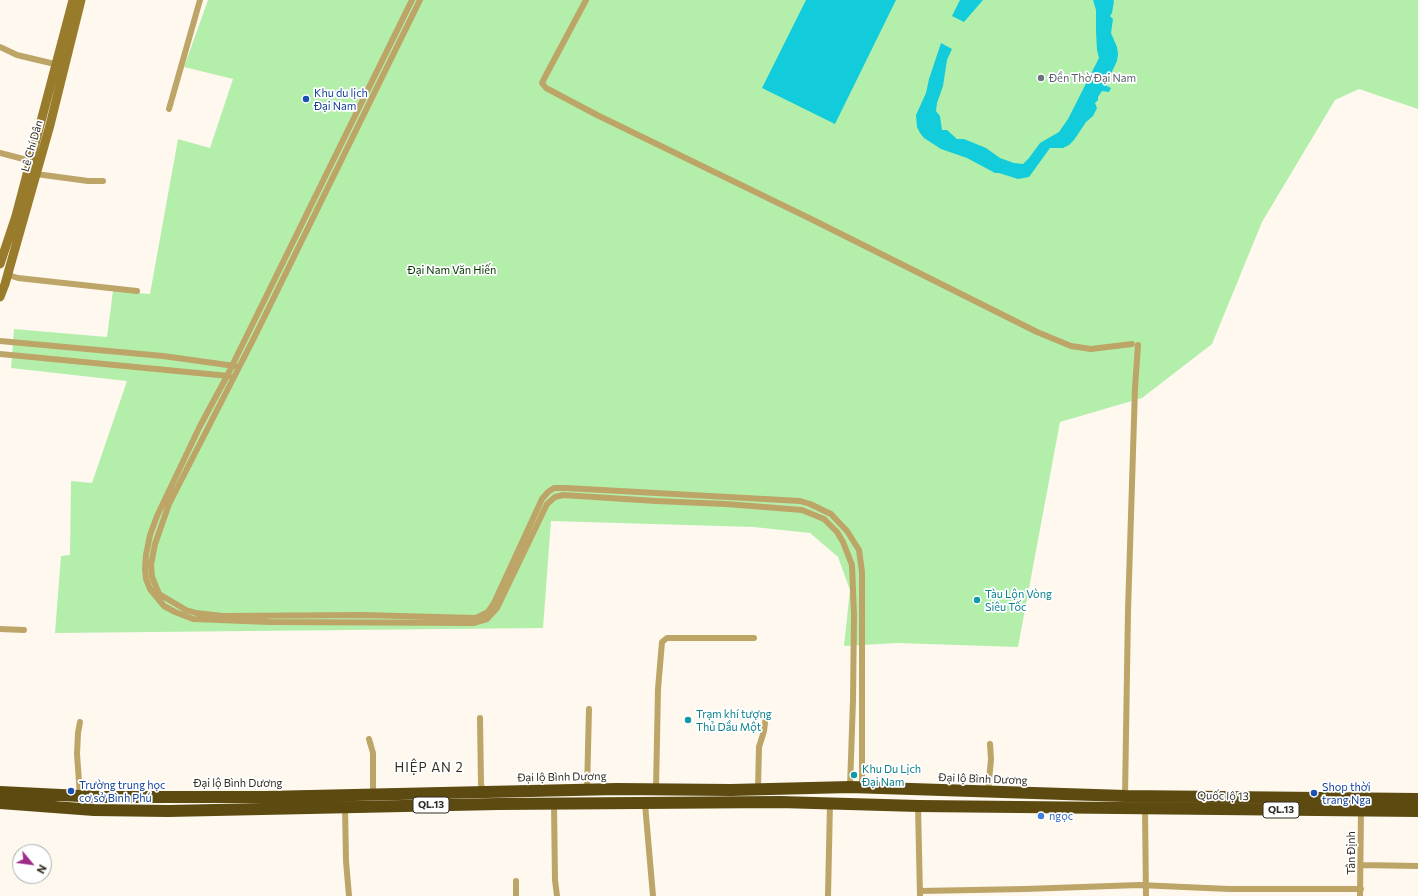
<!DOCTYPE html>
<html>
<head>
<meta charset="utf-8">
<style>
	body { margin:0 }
	#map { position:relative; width:1418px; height:896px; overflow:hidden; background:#fef8ef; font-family:Commissioner,sans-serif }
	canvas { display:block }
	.north { position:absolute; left:12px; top:844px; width:40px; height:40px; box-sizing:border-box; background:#fff; border:1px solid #adaba7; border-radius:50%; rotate:119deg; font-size:11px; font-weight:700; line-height:16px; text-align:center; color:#322d24 }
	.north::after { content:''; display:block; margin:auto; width:14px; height:18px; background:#9d2c89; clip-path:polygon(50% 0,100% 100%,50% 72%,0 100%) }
</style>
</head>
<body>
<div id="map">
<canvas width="1418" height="896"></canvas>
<div class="north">N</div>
</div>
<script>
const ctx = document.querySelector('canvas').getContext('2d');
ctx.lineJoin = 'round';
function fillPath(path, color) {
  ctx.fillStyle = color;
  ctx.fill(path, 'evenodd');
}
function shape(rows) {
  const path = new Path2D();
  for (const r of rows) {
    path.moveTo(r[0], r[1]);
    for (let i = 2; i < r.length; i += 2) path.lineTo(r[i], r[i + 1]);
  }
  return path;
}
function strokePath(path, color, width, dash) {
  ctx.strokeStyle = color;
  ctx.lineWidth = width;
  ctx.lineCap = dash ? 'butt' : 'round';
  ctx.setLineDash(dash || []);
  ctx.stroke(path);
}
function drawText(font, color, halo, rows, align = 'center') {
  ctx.font = font + ' Commissioner,sans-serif';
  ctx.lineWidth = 3.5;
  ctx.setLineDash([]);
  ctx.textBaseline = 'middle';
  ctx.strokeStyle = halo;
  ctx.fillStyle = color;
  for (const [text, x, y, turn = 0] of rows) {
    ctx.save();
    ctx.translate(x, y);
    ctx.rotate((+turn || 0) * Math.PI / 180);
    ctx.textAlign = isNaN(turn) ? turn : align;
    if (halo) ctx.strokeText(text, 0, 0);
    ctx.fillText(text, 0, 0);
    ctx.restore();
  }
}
fillPath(shape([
	[208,0,1418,0,1418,109,1359,89,1335,100,1262,222,1212,344,1142,398,1060,422,1018,647,897,643,844,646,850,590,838,557,810,533,754,527,551,521,543,628,55,633,61,556,70,555,71,481,92,483,127,381,11,368,14,329,107,337,113,291,150,294,178,139,210,148,233,79,184,67]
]), '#b3efab');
fillPath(shape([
	[806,0,896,0,835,124,762,88],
	[960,0,983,0,964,22,952,16],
	[1093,0,1113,0,1114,1,1112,13,1110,16,1113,19,1111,33,1117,47,1118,54,1117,61,1107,82,1107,86,1111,88,1109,92,1102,91,1098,97,1098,100,1095,103,1097,108,1093,116,1086,122,1074,140,1069,145,1063,148,1050,148,1029,177,1018,179,999,173,995,173,967,158,941,149,924,138,920,133,917,127,916,115,926,93,929,79,941,43,952,49,947,60,943,86,937,103,936,111,940,116,942,130,947,130,957,139,964,139,986,148,1000,158,1014,163,1023,164,1029,158,1040,143,1059,132,1068,119,1099,58,1097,50,1096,32,1096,10]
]), '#12ccdb');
strokePath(shape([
	[412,0,227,376,200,426,157,516,150,535,146,555,145,569,146,579,150,589,164,606,175,612,193,619,270,622,473,623,487,619,497,608,547,504,555,497,563,495,656,501,726,504,802,510,824,519,837,532,843,542,852,565,854,615,853,700,850,787],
	[420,0,254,338,169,504,155,544,151,565,152,577,159,594,186,610,196,613,223,616,361,615,476,618,488,612,494,603,542,499,548,492,554,488,566,488,800,501,810,504,831,514,847,531,859,550,862,572,862,788],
	[586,0,546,75,542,83,546,88,597,115,809,218,1037,332,1071,346,1091,349,1132,344],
	[0,47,17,55,59,65],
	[169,109,200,0],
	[0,153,31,161],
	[36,174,88,181,103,181],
	[8,275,18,278,137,291],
	[0,341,163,356,235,366],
	[0,354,229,376],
	[0,629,24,630],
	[480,718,481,784,483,792],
	[80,722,78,733,77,754,80,796],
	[369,739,373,753,373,794],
	[656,789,658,689,662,642,667,638,754,638],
	[758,789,759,747,764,731,766,715],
	[587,790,589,709],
	[988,792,991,759,990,744],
	[1125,796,1128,611,1135,388,1138,345],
	[554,804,555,880,557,896],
	[645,804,653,896],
	[345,806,346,861,349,896],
	[918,806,920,896],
	[1145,808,1146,896],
	[1361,865,1418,866],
	[516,881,516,896],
	[920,891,1025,889,1139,885,1229,889,1361,889],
	[828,896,830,802],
	[1360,896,1361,811]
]), '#bca567', 6);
strokePath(shape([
	[0,264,16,216,73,0],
	[0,297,5,284,50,125,81,0]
]), '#987c2b', 9);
strokePath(shape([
	[0,792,101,797,266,797,617,789,731,790,850,787,1125,796,1418,799],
	[0,803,94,810,168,811,498,804,780,802,918,806,1418,811]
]), '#5c4a11', 12);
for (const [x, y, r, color] of [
	[1041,78,4,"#6b7280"],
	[306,99,4,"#1a4fb4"],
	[977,600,4,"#0f9aa8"],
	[688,720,4,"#0f9aa8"],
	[854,775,4,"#0f9aa8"],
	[71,791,4,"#1a4fb4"],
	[1314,793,4,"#1a4fb4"],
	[1041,816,4,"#3f7fe0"]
]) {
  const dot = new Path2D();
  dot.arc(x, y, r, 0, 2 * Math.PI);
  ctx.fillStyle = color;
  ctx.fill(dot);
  strokePath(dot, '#fff', 1.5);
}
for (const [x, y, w] of [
	[431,805,36],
	[1281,810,36]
]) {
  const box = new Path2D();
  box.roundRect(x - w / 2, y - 8, w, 16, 3);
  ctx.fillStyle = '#fff';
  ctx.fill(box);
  strokePath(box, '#322d24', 1);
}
drawText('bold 10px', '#322d24', null, [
	["QL.13",431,805],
	["QL.13",1281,810]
]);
drawText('11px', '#5b616d', '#fff', [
	["Đền Thờ Đại Nam",1049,78]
], 'left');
drawText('11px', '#164399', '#fff', [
	["Khu du lịch",314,93],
	["Đại Nam",314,106],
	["Trường trung học",79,785],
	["cơ sở Bình Phú",79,798],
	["Shop thời",1322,787],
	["trang Nga",1322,800]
], 'left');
drawText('11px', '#322d24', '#fff', [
	["Lê Chí Dân",32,146,-74],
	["Đại lộ Bình Dương",562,777,-1],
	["Đại lộ Bình Dương",983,779,2],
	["Đại lộ Bình Dương",238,783],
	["Quốc lộ 13",1223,796,1],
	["Tân Định",1351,853,-90]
]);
drawText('11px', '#033500', '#fff', [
	["Đại Nam Văn Hiến",452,270]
]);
drawText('11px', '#0d838f', '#fff', [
	["Tàu Lộn Vòng",985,594],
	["Siêu Tốc",985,607],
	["Trạm khí tượng",696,714],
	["Thủ Dầu Một",696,727],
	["Khu Du Lịch",862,769],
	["Đại Nam",862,782]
], 'left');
drawText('11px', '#366cbe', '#fff', [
	["ngọc",1049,816]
], 'left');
ctx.letterSpacing = '1px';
drawText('13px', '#322d24', '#fff', [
	["HIỆP AN 2",429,768]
]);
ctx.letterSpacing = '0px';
</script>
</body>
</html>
